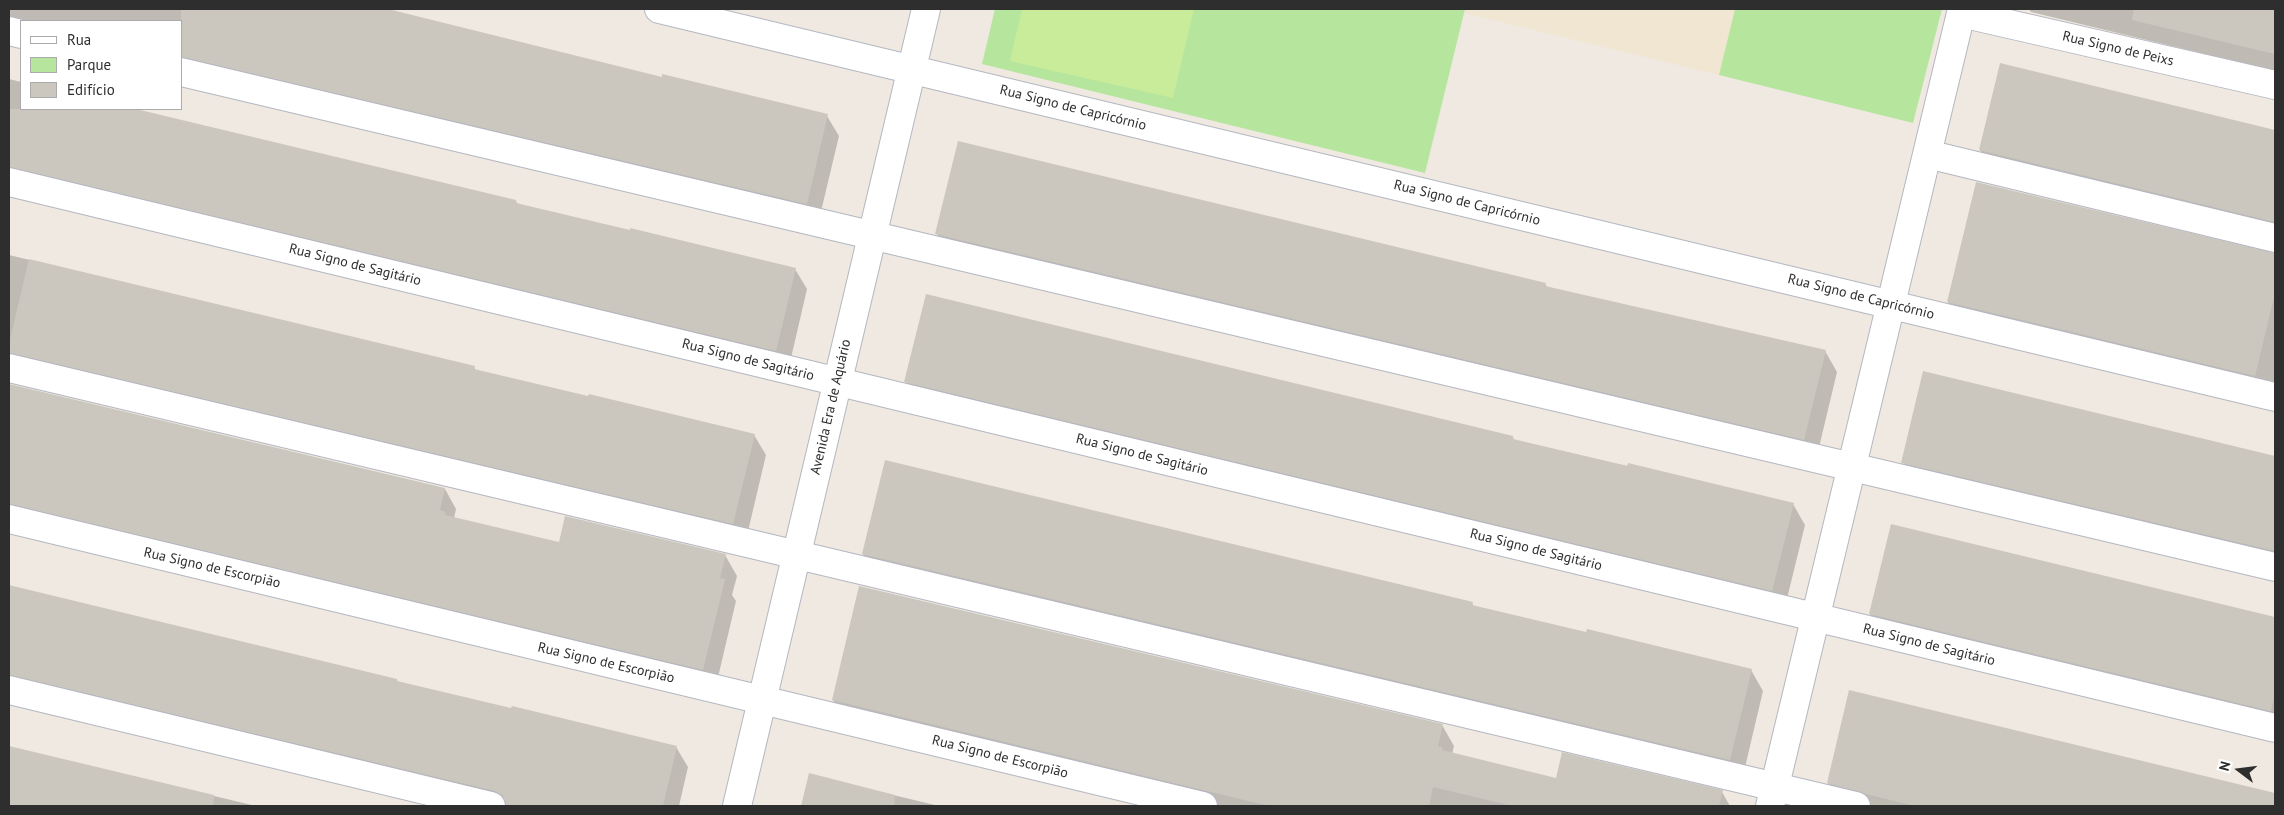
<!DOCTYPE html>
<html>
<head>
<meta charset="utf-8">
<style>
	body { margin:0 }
	#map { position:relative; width:2284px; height:815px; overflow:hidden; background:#efe9e1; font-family:"PT Sans",sans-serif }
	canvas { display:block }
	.frame { position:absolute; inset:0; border:10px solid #2e2e2e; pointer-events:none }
	.legend { position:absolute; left:20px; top:20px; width:162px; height:90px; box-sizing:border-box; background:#fff; border:1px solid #ababab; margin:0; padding:6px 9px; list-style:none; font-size:15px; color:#2e2e2e }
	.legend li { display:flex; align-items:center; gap:10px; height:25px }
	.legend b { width:25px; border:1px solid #ababab }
	.north { position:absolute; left:2214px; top:745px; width:50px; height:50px; -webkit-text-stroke:4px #fff; paint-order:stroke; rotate:285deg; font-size:14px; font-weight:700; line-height:20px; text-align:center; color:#2e2e2e }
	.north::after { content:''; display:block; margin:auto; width:18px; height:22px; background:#2e2e2e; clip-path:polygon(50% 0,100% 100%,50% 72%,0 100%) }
</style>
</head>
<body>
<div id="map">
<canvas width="2284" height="815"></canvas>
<div class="frame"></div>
<ul class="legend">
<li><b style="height:6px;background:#fff"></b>Rua</li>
<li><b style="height:14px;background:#b6e59e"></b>Parque</li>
<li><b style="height:14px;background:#cbc7bf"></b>Edifício</li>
</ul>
<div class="north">N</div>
</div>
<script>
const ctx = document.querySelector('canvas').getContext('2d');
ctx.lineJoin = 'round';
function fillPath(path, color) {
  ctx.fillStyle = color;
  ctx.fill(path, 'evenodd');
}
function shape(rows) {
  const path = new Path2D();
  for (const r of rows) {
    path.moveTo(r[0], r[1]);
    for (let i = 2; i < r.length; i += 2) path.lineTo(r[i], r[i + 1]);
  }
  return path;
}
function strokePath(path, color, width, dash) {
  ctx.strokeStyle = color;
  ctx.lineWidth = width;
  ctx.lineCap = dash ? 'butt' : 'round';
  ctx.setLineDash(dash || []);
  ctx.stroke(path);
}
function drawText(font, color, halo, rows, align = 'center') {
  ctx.font = font + ' "PT Sans",sans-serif';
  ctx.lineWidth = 4.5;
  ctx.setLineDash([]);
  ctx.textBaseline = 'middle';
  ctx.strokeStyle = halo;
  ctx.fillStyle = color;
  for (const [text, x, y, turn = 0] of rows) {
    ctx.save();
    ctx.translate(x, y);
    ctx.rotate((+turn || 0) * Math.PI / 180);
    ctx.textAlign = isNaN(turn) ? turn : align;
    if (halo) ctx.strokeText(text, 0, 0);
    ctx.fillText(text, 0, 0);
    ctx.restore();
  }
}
fillPath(shape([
	[1465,9,1735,9,1719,75,1464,13]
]), '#f0e6d1');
fillPath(shape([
	[995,9,1465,9,1425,173,982,64],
	[1735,9,1942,9,1913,123,1719,75]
]), '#b6e59e');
fillPath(shape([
	[1022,9,1194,9,1173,98,1010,61]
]), '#c9ec9a');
fillPath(shape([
	[9,9,383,9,547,49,549,51,827,116,839,136,818,224,181,76,181,21,21,21,9,33],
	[2029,9,2275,9,2275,71,2031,12],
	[2001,65,2275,131,2275,239,1992,171,1980,150],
	[9,79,21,82,21,109,131,109,516,201,518,205,795,269,807,289,788,371,9,194],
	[937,234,1545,284,1547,287,1825,351,1837,372,1816,460,949,255],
	[2271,254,2275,254,2275,400,1960,322,1948,302],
	[9,255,474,367,476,371,754,435,766,455,745,544,9,379],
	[1924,373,2275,458,2275,568,1914,483,1903,462],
	[906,382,1513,437,1514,440,1793,504,1805,525,1784,611,918,402],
	[9,385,445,489,456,509,454,518,559,544,725,555,737,576,732,595,736,601,715,690,9,524],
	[1892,526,2275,619,2275,729,1882,634,1870,614],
	[863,554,1472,603,1474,607,1751,670,1763,691,1742,780,875,574],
	[9,586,397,680,398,683,676,747,688,767,679,806,487,806,9,701],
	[1850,692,2275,795,2275,806,1850,806,1840,803,1828,783],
	[833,700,1442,725,1454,746,1452,754,1557,779,1722,792,1730,806,1201,806,845,721],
	[9,747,256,806,9,806],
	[810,775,939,806,802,806]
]), '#0003');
fillPath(shape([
	[181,9,388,9,662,77,662,74,828,114,807,204,181,57],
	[2134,9,2275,9,2275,54,2132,20],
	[2000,63,2275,130,2275,222,1979,150],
	[9,109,136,109,516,200,516,203,630,230,630,228,796,268,776,351,9,167],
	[958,141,1546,283,1545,286,1826,350,1804,440,935,234],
	[1976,182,2275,253,2275,293,2255,376,1947,302],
	[29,259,475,366,474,369,588,396,589,394,755,434,733,524,9,353,9,344],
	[926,294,1513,436,1513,439,1627,466,1628,463,1794,503,1772,591,904,382],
	[1923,371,2275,456,2275,551,1901,463],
	[9,384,445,488,440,510,445,512,445,515,559,542,565,516,726,554,720,578,725,579,703,670,9,504],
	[885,460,1473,602,1472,605,1586,632,1587,629,1752,669,1730,760,862,554],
	[1891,524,2275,617,2275,692,2271,711,1869,614],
	[9,585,397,679,397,681,511,708,512,706,677,746,663,806,514,806,506,805,502,795,495,791,9,675],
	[859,586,1443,724,1438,746,1442,747,1442,750,1556,778,1562,752,1723,790,1719,806,1513,806,1433,787,1429,806,1271,806,1244,800,832,700],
	[1849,690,2275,793,2275,806,1915,806,1866,794,1827,783],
	[9,746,214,795,213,806,9,806],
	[809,773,895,795,894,806,801,806]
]), '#cbc7bf');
const minor = shape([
	[659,9,2275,397],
	[1961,13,2275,85],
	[9,31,21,34],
	[181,72,2275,567],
	[1927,154,2275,238],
	[9,182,2275,728],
	[9,368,1856,806],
	[9,519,1203,806],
	[9,690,491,806],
	[737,806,926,9],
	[1770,806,1962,9]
]);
strokePath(minor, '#b4b7c1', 30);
strokePath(minor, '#fff', 28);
drawText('14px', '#2e2e2e', '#fff', [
	["Rua Signo de Peixs",2118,49,13],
	["Rua Signo de Capricórnio",1073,108,14],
	["Rua Signo de Capricórnio",1467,203,14],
	["Rua Signo de Sagitário",355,265,14],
	["Rua Signo de Capricórnio",1861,297,14],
	["Rua Signo de Sagitário",748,360,14],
	["Avenida Era de Aquário",831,407,-77],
	["Rua Signo de Sagitário",1142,455,14],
	["Rua Signo de Sagitário",1536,550,14],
	["Rua Signo de Escorpião",212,568,13],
	["Rua Signo de Sagitário",1929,645,14],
	["Rua Signo de Escorpião",606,663,13],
	["Rua Signo de Escorpião",1000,757,14]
]);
</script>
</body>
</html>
